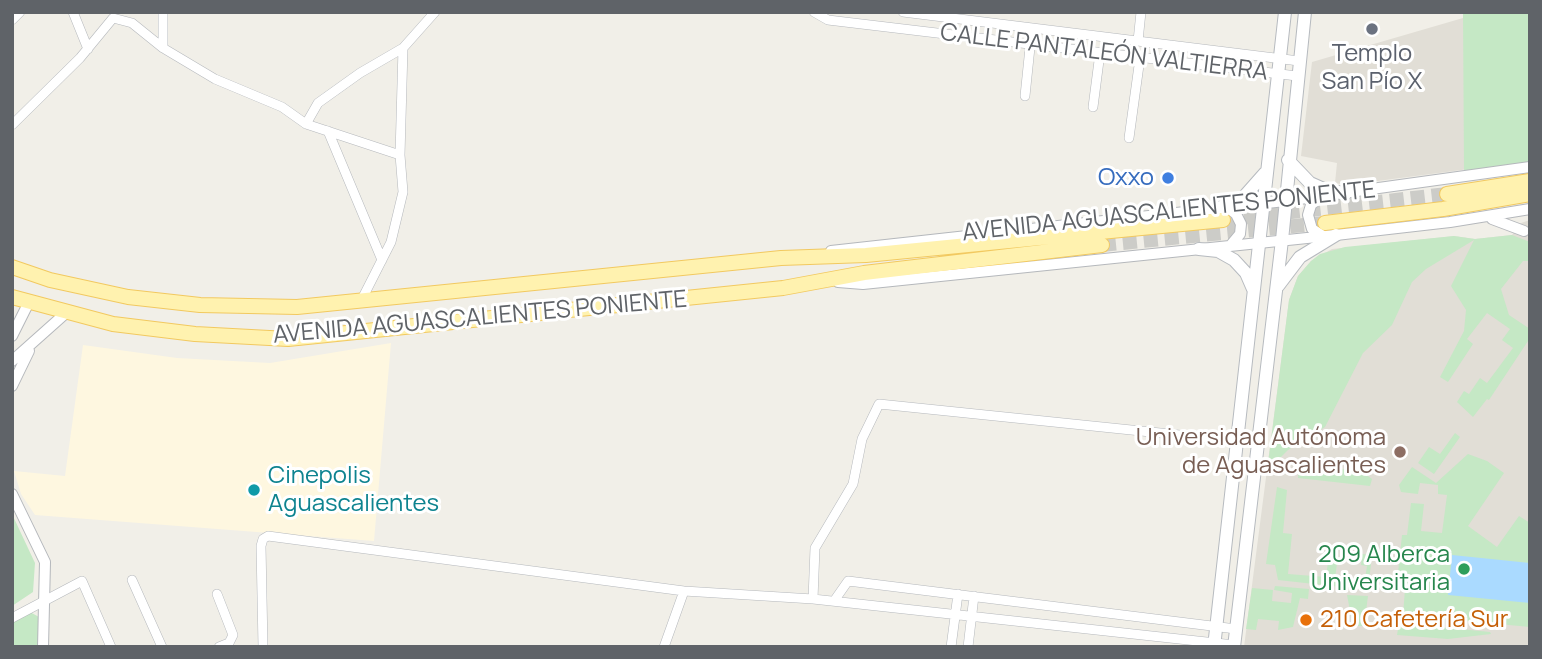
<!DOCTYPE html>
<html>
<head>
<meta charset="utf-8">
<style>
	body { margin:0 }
	#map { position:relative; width:1542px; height:659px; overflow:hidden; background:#f1efe8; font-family:Manrope,sans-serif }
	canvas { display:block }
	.frame { position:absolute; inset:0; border:14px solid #5f6368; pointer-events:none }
</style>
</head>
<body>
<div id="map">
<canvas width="1542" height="659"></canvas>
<div class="frame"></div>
</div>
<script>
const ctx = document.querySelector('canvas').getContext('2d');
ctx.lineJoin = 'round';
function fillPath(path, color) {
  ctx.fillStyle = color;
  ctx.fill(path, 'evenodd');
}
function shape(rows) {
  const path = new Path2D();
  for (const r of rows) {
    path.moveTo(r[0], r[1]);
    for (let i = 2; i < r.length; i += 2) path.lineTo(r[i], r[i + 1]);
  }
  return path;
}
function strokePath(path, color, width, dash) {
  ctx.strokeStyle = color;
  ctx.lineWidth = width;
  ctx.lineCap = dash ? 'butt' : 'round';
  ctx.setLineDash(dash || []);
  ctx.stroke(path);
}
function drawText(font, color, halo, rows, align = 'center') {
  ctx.font = font + ' Manrope,sans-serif';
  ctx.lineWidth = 6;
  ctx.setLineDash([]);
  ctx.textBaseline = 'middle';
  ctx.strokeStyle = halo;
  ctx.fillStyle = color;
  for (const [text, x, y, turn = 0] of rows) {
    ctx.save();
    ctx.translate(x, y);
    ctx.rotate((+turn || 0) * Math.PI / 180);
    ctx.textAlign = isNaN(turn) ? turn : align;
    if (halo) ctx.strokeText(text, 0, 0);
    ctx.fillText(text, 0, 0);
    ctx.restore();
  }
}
fillPath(shape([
	[391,343,374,541,35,515,21,494,14,471,65,476,83,345,177,358,270,363]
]), '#fef7e0');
fillPath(shape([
	[1463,12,1530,12,1530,161,1347,185,1335,183,1337,163,1301,156,1312,62,1463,18],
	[1530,220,1530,647,1244,647,1289,300,1298,276,1311,261,1332,249,1454,236,1475,239,1512,235,1521,223]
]), '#e1ded6');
fillPath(shape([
	[1463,12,1530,12,1530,161,1516,166,1464,171],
	[1512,235,1530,242,1530,261,1523,261,1501,289,1509,315,1530,329,1530,338,1489,400,1487,399,1473,417,1457,402,1464,391,1469,394,1480,378,1487,383,1513,348,1502,340,1510,329,1487,313,1467,339,1473,344,1448,382,1440,377,1464,331,1466,310,1451,286,1474,240,1426,269,1412,282,1392,325,1363,353,1325,427,1288,450,1267,471,1289,300,1298,276,1311,261,1320,254,1345,247,1454,236,1475,239],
	[1455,433,1460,437,1434,474,1418,463,1429,447,1440,454],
	[1468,454,1487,461,1504,473,1468,526,1497,547,1519,516,1530,523,1530,627,1403,615,1405,589,1397,582,1402,535,1407,535,1411,503,1424,504,1421,531,1442,533,1447,495,1438,494,1438,485,1420,483,1418,494,1401,492,1399,485,1412,467,1436,483],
	[1299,465,1361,471,1372,479,1370,486,1298,478],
	[1277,487,1287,490,1283,533,1292,534,1288,574,1326,577,1328,562,1337,563,1335,579,1365,579,1367,566,1361,565,1362,554,1372,555,1368,590,1278,580,1275,565,1266,564],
	[12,514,35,563,33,592,12,606],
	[1275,586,1309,589,1308,599,1300,598,1293,627,1278,630,1279,621,1258,619,1256,630,1246,629,1252,588,1273,590,1272,601,1291,603,1292,593,1274,590],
	[1347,595,1368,596,1364,626,1353,626],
	[30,612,39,617,38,647,12,647,12,623],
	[1399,623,1490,632,1491,634,1448,639,1397,635]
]), '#c5e8c5');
fillPath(shape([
	[1452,555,1530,563,1530,603,1448,595]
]), '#aadaff');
strokePath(shape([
	[1223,220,1447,194],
	[1102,245,1324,223]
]), '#ccccc8', 14, [14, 7]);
const minor = shape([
	[73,12,88,49],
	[163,12,163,48,215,79,282,107,306,124,400,155,403,192,391,242,361,301],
	[814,12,828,20,1297,76],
	[903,12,1299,61],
	[12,20,20,12],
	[1138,41,1141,12],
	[1025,96,1032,28],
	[1093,107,1100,53],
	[306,124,318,103,360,73,403,48,435,12],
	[12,125,80,58,113,18,132,23,163,48],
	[328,131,382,260],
	[1129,138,1140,58],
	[400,155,403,48],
	[132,580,162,647],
	[217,594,233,635,229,643,219,647],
	[813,599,815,548,853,484,862,439,879,404,1238,441],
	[834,601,848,581,1236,629],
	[12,618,82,581,111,647],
	[263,647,261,546,263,539,268,536,684,591,813,599,1234,645],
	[664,647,684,591],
	[951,647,958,594],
	[968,647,974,596]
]);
const tertiary = shape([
	[1320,197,1311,205,1308,215,1312,229,1323,236],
	[1227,207,1236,214,1241,224,1240,234,1230,246],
	[1492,219,1524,231],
	[831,251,1285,201,1530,167],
	[838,282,863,284,1336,235,1450,222,1530,209],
	[12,336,29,302],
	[12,361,67,312],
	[12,386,29,351],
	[12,494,45,562,43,647]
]);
const secondary = shape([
	[1288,160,1310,183,1328,191,1346,193],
	[1218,208,1242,199,1265,173],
	[1199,249,1218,251,1234,260,1246,273,1253,289],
	[1278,286,1300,257,1336,235],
	[1214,647,1285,12],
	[1234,647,1282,240,1305,12]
]);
const primary = shape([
	[1447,194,1530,181],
	[1325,223,1443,209,1530,194],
	[12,267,50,280,128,297,200,305,297,307,781,258,866,255,1223,220],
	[12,297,113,324,195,334,288,339,783,288,864,273,1102,245]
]);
strokePath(minor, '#b5b8bc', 10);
strokePath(tertiary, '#b5b8bc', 12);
strokePath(secondary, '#b6babf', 14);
strokePath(primary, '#f2c960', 16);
strokePath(minor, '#fff', 9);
strokePath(tertiary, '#fff', 10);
strokePath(secondary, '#fff', 12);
strokePath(primary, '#fff2af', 14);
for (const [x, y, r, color] of [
	[1372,29,7,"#6b7280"],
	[1168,178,7,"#3f7fe0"],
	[1400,452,7,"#8d6e63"],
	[254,490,7,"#0f9aa8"],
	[1464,569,7,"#2e9e5b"],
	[1306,620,7,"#e8710a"]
]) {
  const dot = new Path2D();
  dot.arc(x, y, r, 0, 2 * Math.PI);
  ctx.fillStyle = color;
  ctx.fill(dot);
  strokePath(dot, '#fff', 2.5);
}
drawText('24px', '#5f6368', '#fff', [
	["CALLE PANTALEÓN VALTIERRA",1104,53,7],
	["AVENIDA AGUASCALIENTES PONIENTE",1169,212,-6],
	["AVENIDA AGUASCALIENTES PONIENTE",480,318,-5]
]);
drawText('24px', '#5b616d', '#fff', [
	["Templo",1372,54],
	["San Pío X",1372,82]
]);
drawText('24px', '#366cbe', '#fff', [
	["Oxxo",1154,178]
], 'right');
drawText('24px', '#785e54', '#fff', [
	["Universidad Autónoma",1386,438],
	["de Aguascalientes",1386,466]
], 'right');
drawText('24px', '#0d838f', '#fff', [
	["Cinepolis",268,476],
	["Aguascalientes",268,504]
], 'left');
drawText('24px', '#27864d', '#fff', [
	["209 Alberca",1450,555],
	["Universitaria",1450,583]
], 'right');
drawText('24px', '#c56008', '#fff', [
	["210 Cafetería Sur",1320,620]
], 'left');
</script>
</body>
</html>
